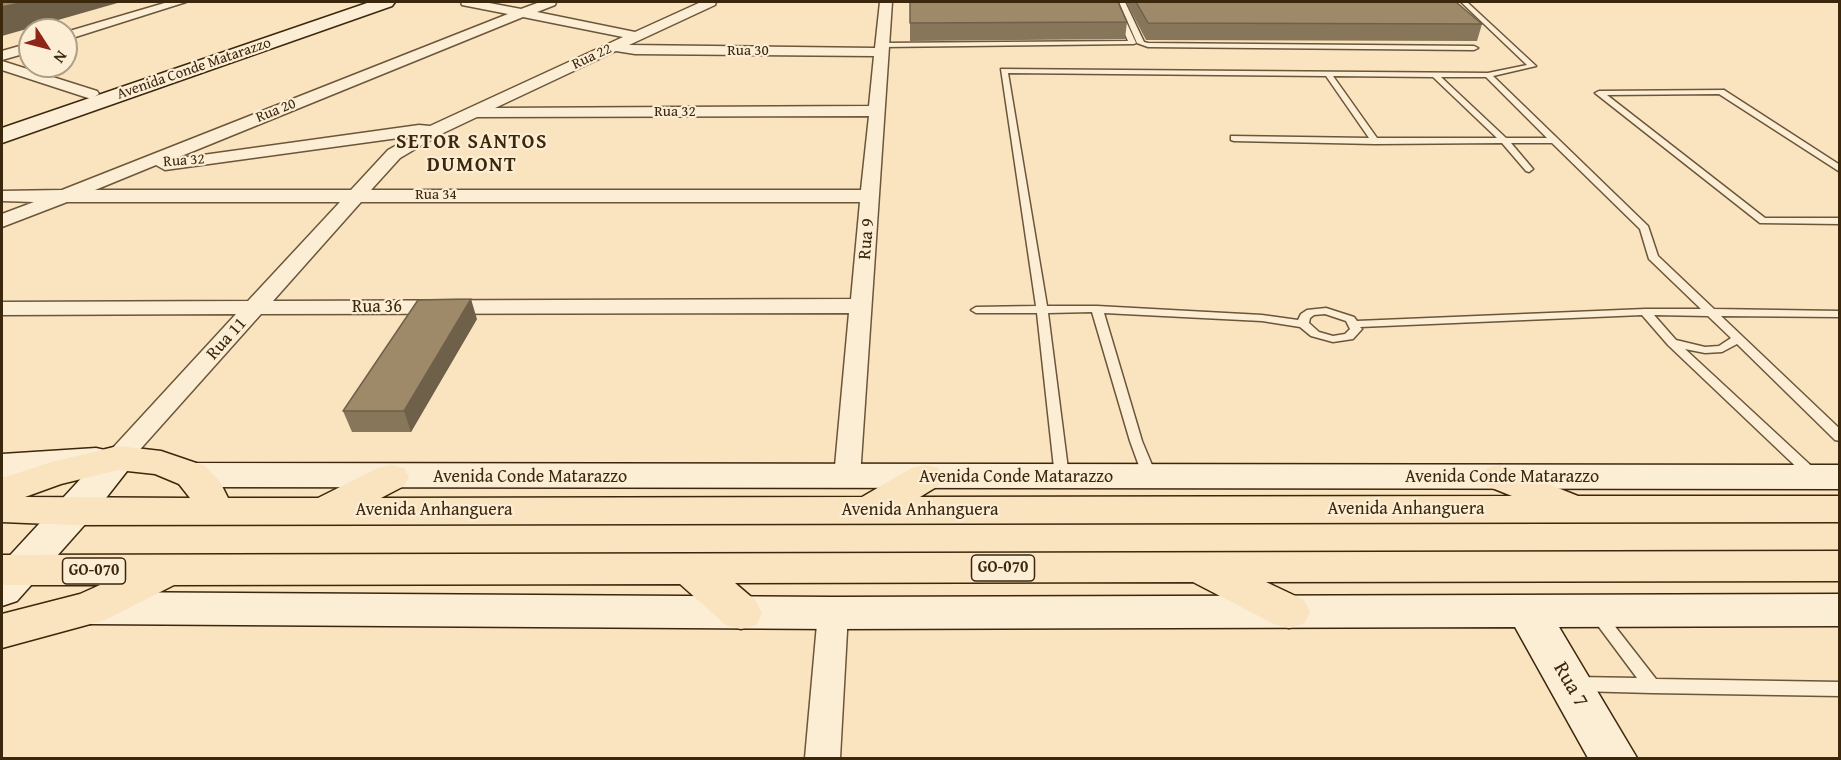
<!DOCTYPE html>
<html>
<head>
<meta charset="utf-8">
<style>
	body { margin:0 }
	#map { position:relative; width:1841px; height:760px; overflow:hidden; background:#fae3bf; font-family:"Gentium Book Plus",serif }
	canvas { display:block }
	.frame { position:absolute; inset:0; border:3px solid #3b270c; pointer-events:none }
	.north { position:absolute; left:18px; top:18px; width:60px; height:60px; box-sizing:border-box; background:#fcedd5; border:2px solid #af9e85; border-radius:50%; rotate:126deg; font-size:16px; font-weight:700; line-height:24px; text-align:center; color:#3b270c }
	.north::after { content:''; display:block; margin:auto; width:21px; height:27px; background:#8f2418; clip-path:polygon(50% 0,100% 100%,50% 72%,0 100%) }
</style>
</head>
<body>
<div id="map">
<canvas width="1841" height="760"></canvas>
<div class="frame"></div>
<div class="north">N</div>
</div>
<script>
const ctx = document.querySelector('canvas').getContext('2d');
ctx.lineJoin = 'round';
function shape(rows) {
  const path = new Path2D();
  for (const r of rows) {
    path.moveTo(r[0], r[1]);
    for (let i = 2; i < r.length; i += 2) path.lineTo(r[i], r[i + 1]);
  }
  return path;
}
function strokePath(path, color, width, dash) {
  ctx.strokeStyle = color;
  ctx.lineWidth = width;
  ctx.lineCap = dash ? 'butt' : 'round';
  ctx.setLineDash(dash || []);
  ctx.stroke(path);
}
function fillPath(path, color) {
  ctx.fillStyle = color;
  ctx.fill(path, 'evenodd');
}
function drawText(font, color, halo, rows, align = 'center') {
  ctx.font = font + ' "Gentium Book Plus",serif';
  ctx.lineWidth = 4.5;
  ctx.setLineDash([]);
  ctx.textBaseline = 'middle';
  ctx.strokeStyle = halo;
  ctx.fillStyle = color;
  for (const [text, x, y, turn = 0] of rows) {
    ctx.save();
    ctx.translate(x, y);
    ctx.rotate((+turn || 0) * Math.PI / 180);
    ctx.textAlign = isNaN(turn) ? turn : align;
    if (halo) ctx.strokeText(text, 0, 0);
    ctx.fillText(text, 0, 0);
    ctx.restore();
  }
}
const lane = shape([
	[1111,2,1117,2,1136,43,1134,44,883,47,879,45,883,43,1128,41,1111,2],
	[1119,2,1125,2,1144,42,1148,43,1474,46,1478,48,1474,50,1148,47,1137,43,1119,2],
	[1461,2,1467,2,1536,66,1493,76,1648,226,1658,256,1714,309,1840,311,1840,317,1721,316,1840,429,1840,441,1835,440,1737,344,1722,352,1705,353,1685,349,1819,473,1821,476,1819,479,1809,479,1668,345,1642,315,1360,327,1362,329,1353,339,1333,342,1311,336,1300,327,1262,321,1104,313,1142,441,1157,477,1155,480,1150,482,1145,480,1143,477,1130,441,1092,312,1048,313,1069,477,1067,480,1057,480,1055,477,1037,313,976,313,971,310,976,307,1036,306,1001,69,1488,73,1527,65,1461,2],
	[1008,73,1326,76,1369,138,1231,136,1231,140,1234,141,1375,144,1502,143,1526,171,1529,172,1533,169,1511,143,1552,143,1640,229,1649,259,1701,309,1645,309,1357,321,1354,317,1326,308,1307,310,1301,314,1298,320,1262,315,1097,306,1047,306,1008,73],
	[1333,76,1433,77,1497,138,1377,138,1333,76],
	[1441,77,1486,77,1547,138,1506,138,1441,77],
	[1325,314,1346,321,1350,329,1345,334,1333,336,1319,332,1309,323,1310,318,1314,315,1325,314],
	[1654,315,1708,316,1731,338,1719,346,1705,347,1676,340,1654,315],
	[1724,90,1840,165,1840,172,1719,94,1607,95,1765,218,1840,218,1840,224,1760,223,1595,93,1599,91,1724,90],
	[1598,609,1603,611,1656,679,1840,682,1840,696,1652,693,1577,691,1571,689,1569,684,1571,679,1577,677,1637,678,1593,619,1590,615,1593,611,1598,609]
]);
const street = shape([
	[168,2,186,2,66,40,66,32,168,2],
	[461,2,484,2,521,9,540,2,556,2,555,5,537,12,635,32,701,2,716,2,715,5,629,45,875,48,880,2,892,2,860,477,856,483,847,486,838,483,834,477,849,313,261,314,127,464,118,467,109,464,105,458,109,452,236,314,2,315,2,302,248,301,340,202,67,202,2,227,2,214,34,202,2,201,2,191,62,190,508,14,462,5,461,2],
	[523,17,623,37,430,126,419,125,174,159,523,17],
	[616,51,635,54,874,56,869,106,495,108,616,51],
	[869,116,861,190,371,190,400,158,439,135,477,117,869,116],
	[413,136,388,150,351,190,95,190,156,165,165,170,413,136],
	[361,202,860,202,851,299,273,301,361,202],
	[30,43,30,52,2,60,2,51,30,43],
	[2,61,97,91,99,94,91,99,85,97,2,70,2,61],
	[833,601,844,605,848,613,840,758,805,758,818,613,822,605,833,601]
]);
const secondary = shape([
	[370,2,395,2,392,6,2,143,2,128,370,2],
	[118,446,131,450,136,458,131,466,88,521,17,601,2,606,2,564,86,473,2,478,2,454,96,448,105,450,118,446],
	[192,463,1840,465,1840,489,192,487,179,484,174,475,179,466,192,463],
	[90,592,833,597,1840,594,1840,626,1559,627,1637,758,1588,758,1515,627,833,629,90,624,75,620,69,608,75,596,90,592]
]);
const highway = shape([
	[118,446,161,451,205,466,220,482,228,498,318,498,378,468,391,465,404,468,409,477,404,486,381,498,862,497,912,468,925,465,938,468,943,477,938,486,920,497,1512,496,1487,486,1482,477,1487,468,1500,465,1578,496,1840,496,1840,522,74,525,2,522,2,478,52,462,118,446],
	[118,470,155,474,179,484,190,498,25,497,61,484,118,470],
	[1840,551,1840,581,1266,582,1304,600,1310,612,1304,624,1289,628,1274,624,1193,582,735,583,756,601,762,613,756,625,741,629,726,625,680,584,174,585,105,620,2,648,2,614,80,594,100,585,2,585,2,555,1840,551]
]);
strokePath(lane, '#6b5639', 3);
strokePath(street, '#6b5639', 3);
strokePath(secondary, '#3b270c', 3);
strokePath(highway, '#3b270c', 3);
fillPath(lane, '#fcedd5');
fillPath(street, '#fcedd5');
fillPath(secondary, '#fcedd5');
fillPath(highway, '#fae3bf');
fillPath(shape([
	[1126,2,1456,2,1482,24,1477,41,1146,40],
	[1127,22,1125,39,910,41,910,23],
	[477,319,411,432,352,432,343,411]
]), '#88765a');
fillPath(shape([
	[24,2,121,2,2,36,2,7],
	[471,299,477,319,411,432,404,411]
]), '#6f604a');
const building = shape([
	[2,2,24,2,2,7,2,2],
	[910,2,1118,2,1127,22,910,23,910,2],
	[1136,2,1456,2,1482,24,1148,23,1136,2],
	[471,299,404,411,343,411,418,300,471,299]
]);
fillPath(building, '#9e8969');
strokePath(building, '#6f604a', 1.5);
drawText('15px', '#3b270c', '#fcedd5', [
	["Rua 30",748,51],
	["Rua 22",592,57,-25],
	["Avenida Conde Matarazzo",194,69,-19],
	["Rua 20",276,111,-22],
	["Rua 32",675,112],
	["Rua 32",184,161,-4],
	["Rua 34",436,195]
]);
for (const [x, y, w] of [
	[1003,568,63],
	[94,571,63]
]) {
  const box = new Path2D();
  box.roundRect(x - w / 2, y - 13, w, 26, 4.5);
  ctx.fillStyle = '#fcedd5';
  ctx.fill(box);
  strokePath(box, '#3b270c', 1.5);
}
drawText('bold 16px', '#3b270c', null, [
	["GO-070",1003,568],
	["GO-070",94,571]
]);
drawText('18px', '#3b270c', '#fcedd5', [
	["Rua 9",867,239,-85],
	["Rua 36",377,307],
	["Rua 11",227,339,-48],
	["Avenida Conde Matarazzo",530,477],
	["Avenida Conde Matarazzo",1016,477],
	["Avenida Conde Matarazzo",1502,477],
	["Avenida Anhanguera",1406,509],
	["Avenida Anhanguera",434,510],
	["Avenida Anhanguera",920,510]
]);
ctx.letterSpacing = '1.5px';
drawText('bold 20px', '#3b270c', '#fcedd5', [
	["SETOR SANTOS",472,143],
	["DUMONT",472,166]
]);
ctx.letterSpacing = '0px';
drawText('21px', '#3b270c', '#fcedd5', [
	["Rua 7",1570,685,60]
]);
</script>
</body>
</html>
